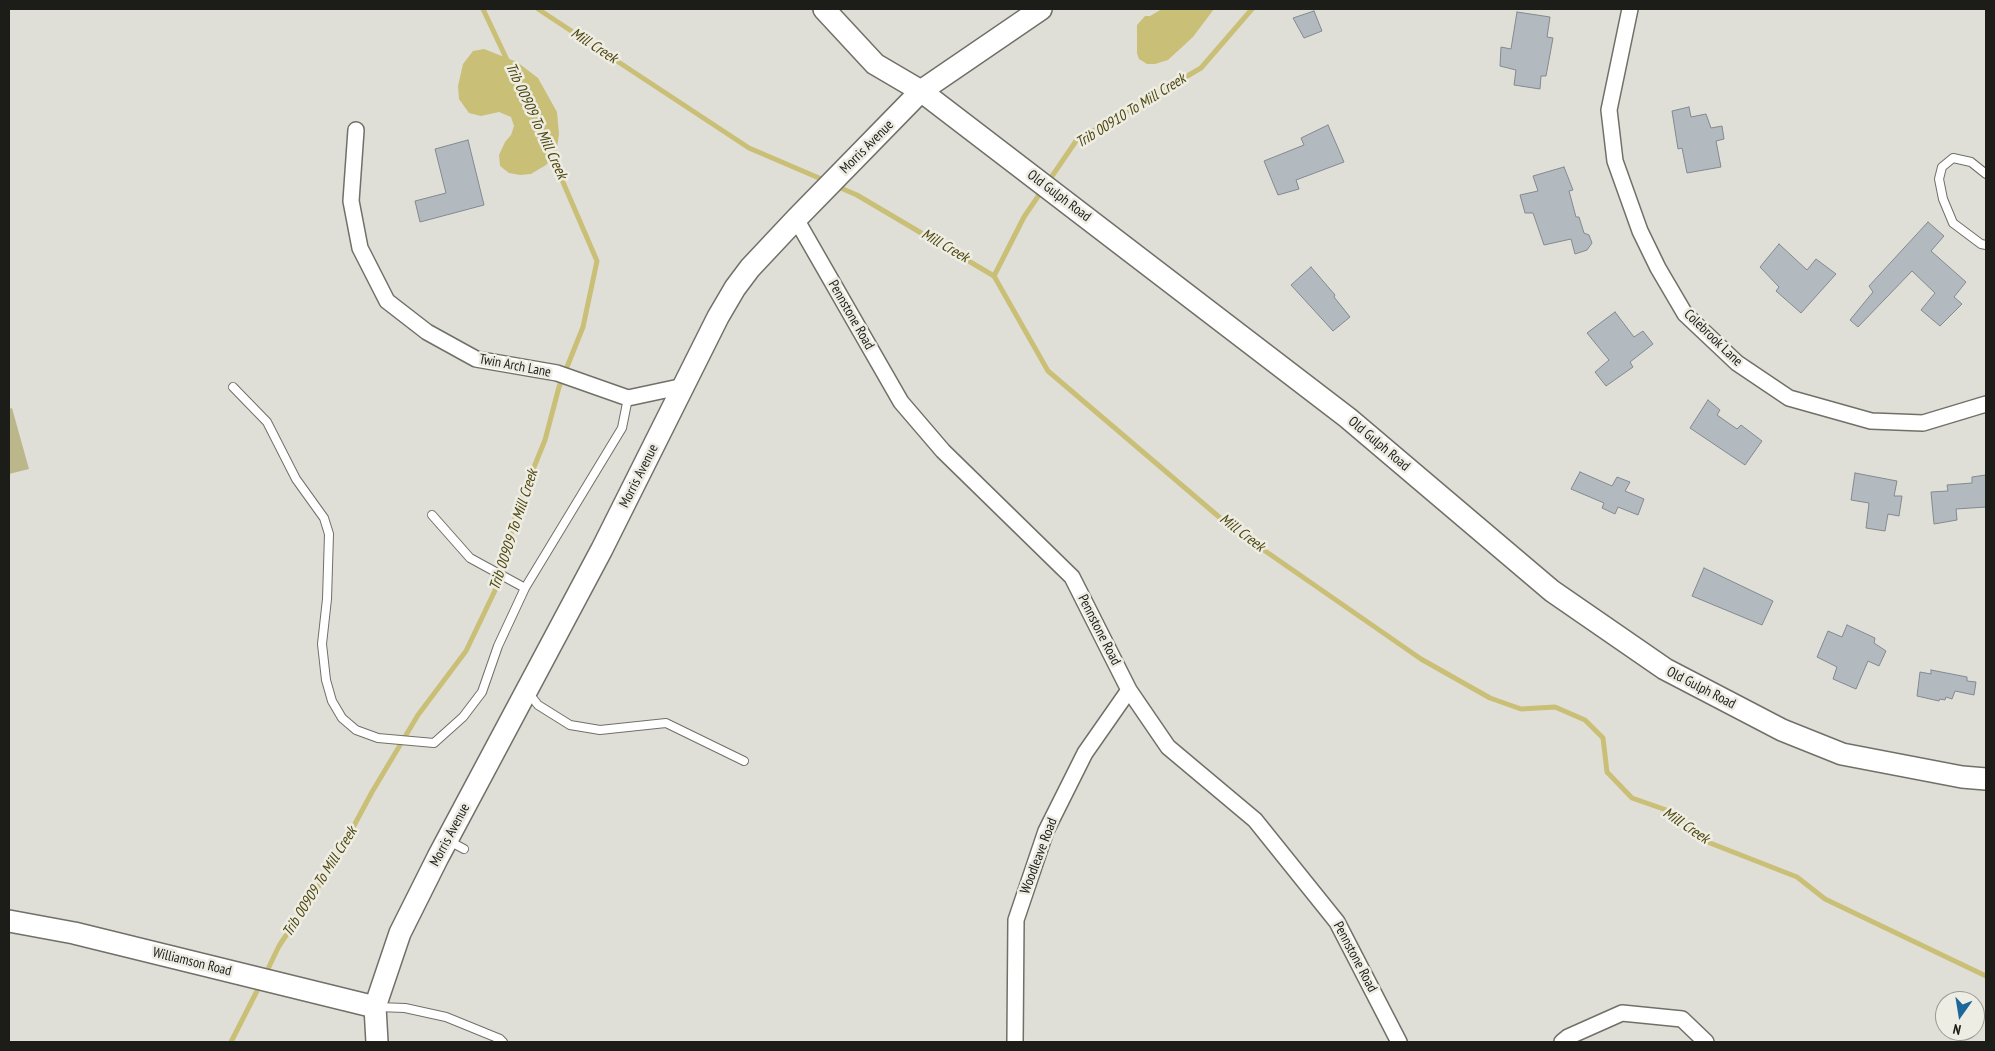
<!DOCTYPE html>
<html>
<head>
<meta charset="utf-8">
<style>
	body { margin:0 }
	#map { position:relative; width:1995px; height:1051px; overflow:hidden; background:#e0dfd7; font-family:"PT Sans Narrow",sans-serif }
	canvas { display:block }
	.frame { position:absolute; inset:0; border:10px solid #1c1c19; pointer-events:none }
	.north { position:absolute; left:1935px; top:991px; width:50px; height:50px; box-sizing:border-box; background:#eeede4; border:1px solid #9a9993; border-radius:50%; rotate:193deg; font-size:14px; font-weight:700; line-height:20px; text-align:center; color:#1c1c19 }
	.north::after { content:''; display:block; margin:auto; width:18px; height:22px; background:#1d689b; clip-path:polygon(50% 0,100% 100%,50% 72%,0 100%) }
</style>
</head>
<body>
<div id="map">
<canvas width="1995" height="1051"></canvas>
<div class="frame"></div>
<div class="north">N</div>
</div>
<script>
const ctx = document.querySelector('canvas').getContext('2d');
ctx.lineJoin = 'round';
function fillPath(path, color) {
  ctx.fillStyle = color;
  ctx.fill(path, 'evenodd');
}
function shape(rows) {
  const path = new Path2D();
  for (const r of rows) {
    path.moveTo(r[0], r[1]);
    for (let i = 2; i < r.length; i += 2) path.lineTo(r[i], r[i + 1]);
  }
  return path;
}
function strokePath(path, color, width, dash) {
  ctx.strokeStyle = color;
  ctx.lineWidth = width;
  ctx.lineCap = dash ? 'butt' : 'round';
  ctx.setLineDash(dash || []);
  ctx.stroke(path);
}
function drawText(font, color, halo, rows, align = 'center') {
  ctx.font = font + ' "PT Sans Narrow",sans-serif';
  ctx.lineWidth = 5;
  ctx.setLineDash([]);
  ctx.textBaseline = 'middle';
  ctx.strokeStyle = halo;
  ctx.fillStyle = color;
  for (const [text, x, y, turn = 0] of rows) {
    ctx.save();
    ctx.translate(x, y);
    ctx.rotate((+turn || 0) * Math.PI / 180);
    ctx.textAlign = isNaN(turn) ? turn : align;
    if (halo) ctx.strokeText(text, 0, 0);
    ctx.fillText(text, 0, 0);
    ctx.restore();
  }
}
fillPath(shape([
	[12,408,29,469,9,474,9,409]
]), '#bcb78b');
fillPath(shape([
	[1162,9,1214,9,1193,37,1168,60,1155,64,1147,64,1139,59,1137,53,1137,25,1145,16,1150,16],
	[484,49,517,62,538,78,557,112,559,134,556,154,546,165,531,174,520,175,509,173,500,166,499,155,505,142,511,135,514,126,511,117,499,112,481,116,469,113,459,99,458,86,463,64,473,51]
]), '#cabf77');
strokePath(shape([
	[483,9,508,62],
	[538,9,749,148,826,181],
	[1048,182,1076,141,1201,68,1252,9],
	[836,186,857,195,994,276,1048,371,1232,528,1421,659,1490,698,1521,709,1555,707,1585,720,1603,738,1607,772,1632,798,1672,812,1710,843,1797,877,1825,899,1986,976],
	[994,276,1024,217,1043,189],
	[265,975,279,946,334,863,372,792,418,715,466,651,501,578,517,509,545,440,559,387,583,327,597,261,550,152],
	[231,1042,260,985]
]), '#cabf77', 5);
const building = shape([
	[1314,11,1322,31,1304,38,1293,18,1314,11],
	[1517,12,1550,17,1547,37,1553,38,1546,76,1541,76,1540,89,1514,85,1516,70,1500,66,1501,47,1511,49,1517,12],
	[1689,107,1691,117,1706,114,1711,128,1722,126,1724,139,1716,141,1721,167,1687,173,1682,148,1678,149,1672,111,1689,107],
	[1328,125,1344,162,1296,180,1299,189,1278,195,1264,161,1304,145,1301,138,1328,125],
	[468,140,484,205,420,222,415,201,446,193,435,149,468,140],
	[1564,167,1573,190,1569,191,1576,217,1579,217,1584,233,1589,235,1592,243,1587,250,1575,254,1571,239,1544,245,1533,213,1525,213,1520,195,1538,191,1533,176,1564,167],
	[1928,222,1944,236,1931,251,1966,282,1954,297,1962,304,1940,326,1921,310,1935,293,1912,271,1858,327,1850,320,1873,292,1869,286,1928,222],
	[1779,244,1807,270,1816,259,1836,274,1801,313,1776,291,1779,287,1760,267,1779,244],
	[1311,267,1335,295,1334,297,1350,317,1333,331,1291,285,1311,267],
	[1615,312,1634,337,1643,331,1653,344,1630,362,1633,367,1606,386,1595,372,1609,360,1587,333,1615,312],
	[1708,400,1720,410,1717,415,1737,429,1741,425,1762,441,1745,465,1690,428,1708,400],
	[1580,472,1612,486,1617,477,1630,482,1625,491,1644,499,1638,515,1618,507,1615,514,1602,508,1604,503,1571,489,1580,472],
	[1855,473,1897,481,1894,496,1902,496,1899,516,1888,514,1885,531,1866,528,1869,503,1851,500,1855,473],
	[1986,475,1986,507,1956,509,1957,520,1934,524,1931,492,1948,491,1947,485,1972,483,1972,477,1986,475],
	[1704,568,1773,601,1762,625,1692,596,1704,568],
	[1847,625,1875,638,1874,643,1886,651,1879,666,1868,661,1856,689,1833,679,1837,667,1817,657,1828,631,1842,637,1847,625],
	[1931,670,1967,677,1967,681,1976,682,1974,695,1955,691,1952,699,1946,697,1945,700,1940,699,1939,701,1917,696,1920,672,1931,674,1931,670]
]);
fillPath(building, '#b2b9bf');
strokePath(building, '#82898f', 1);
const lane = shape([
	[1986,174,1971,162,1953,158,1942,167,1939,179,1943,199,1953,223,1981,244,1986,245],
	[233,387,267,422,296,479,324,518,329,534,327,599,322,644,326,680,332,701,342,718,356,730,378,738,434,743,463,717,482,692,498,646,525,588,622,428,628,398],
	[432,515,470,558,525,588],
	[527,691,538,705,570,725,600,730,666,723,744,761],
	[449,841,464,849],
	[377,1007,405,1008,446,1017,500,1039,503,1042]
]);
const street = shape([
	[1630,9,1609,110,1615,161,1640,231,1658,268,1685,314,1737,363,1789,398,1871,421,1923,423,1986,404],
	[356,130,351,201,360,248,387,301,427,332,476,359,557,373,628,398,684,386],
	[796,219,901,402,943,451,1072,577,1129,690,1168,747,1255,820,1337,922,1399,1042],
	[1015,1042,1016,920,1046,831,1085,753,1129,690],
	[1562,1042,1568,1037,1622,1013,1682,1019,1706,1042]
]);
const secondary = shape([
	[824,9,875,64,921,91,1348,418,1552,591,1665,669,1782,730,1842,754,1962,777,1986,779],
	[9,921,74,933,375,1007],
	[377,1042,375,1007,400,933,438,857,602,549,718,317,735,288,750,268,796,219,921,91,1041,9]
]);
strokePath(lane, '#717068', 10);
strokePath(street, '#717068', 18);
strokePath(secondary, '#717068', 24);
strokePath(lane, '#fff', 8);
strokePath(street, '#fff', 15);
strokePath(secondary, '#fff', 21);
drawText('14px', '#1c1c19', '#eeede4', [
	["Morris Avenue",867,147,-45],
	["Old Gulph Road",1059,196,37],
	["Pennstone Road",851,315,60],
	["Colebrook Lane",1713,338,44],
	["Twin Arch Lane",515,366,11],
	["Old Gulph Road",1379,444,40],
	["Morris Avenue",639,476,-63],
	["Pennstone Road",1099,630,63],
	["Old Gulph Road",1701,688,27],
	["Morris Avenue",450,835,-62],
	["Woodleave Road",1039,856,-69],
	["Pennstone Road",1355,957,62],
	["Williamson Road",192,962,14]
]);
drawText('italic 15px', '#4f470e', '#eeede4', [
	["Mill Creek",594,46,33],
	["Trib 00910 To Mill Creek",1131,111,-32],
	["Trib 00909 To Mill Creek",536,121,65],
	["Mill Creek",945,246,30],
	["Trib 00909 To Mill Creek",514,530,-72],
	["Mill Creek",1242,533,37],
	["Mill Creek",1686,826,34],
	["Trib 00909 To Mill Creek",320,882,-58]
]);
</script>
</body>
</html>
